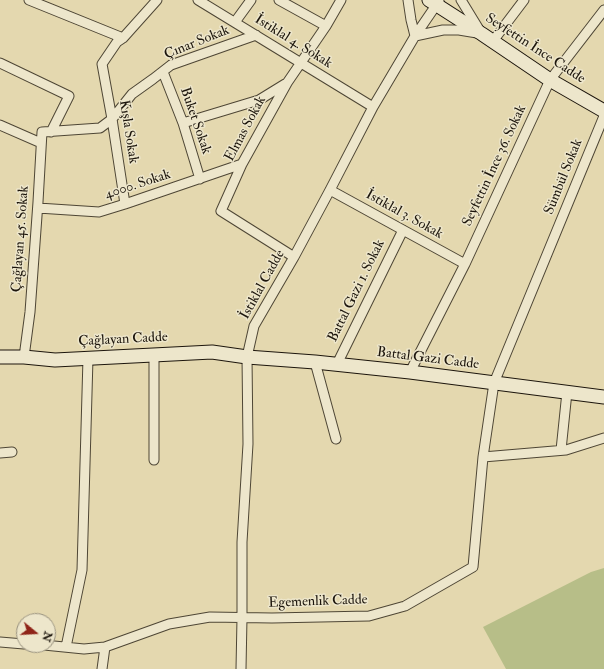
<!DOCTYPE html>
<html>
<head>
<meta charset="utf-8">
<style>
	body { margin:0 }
	#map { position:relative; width:604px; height:669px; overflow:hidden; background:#e4d8af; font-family:"IM FELL Double Pica",serif }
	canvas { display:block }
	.north { position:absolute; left:16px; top:613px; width:40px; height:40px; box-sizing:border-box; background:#ede6cb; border:1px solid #99927f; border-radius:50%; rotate:108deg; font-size:11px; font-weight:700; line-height:16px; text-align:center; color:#1c150c }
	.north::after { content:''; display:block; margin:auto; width:14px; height:18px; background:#8f2418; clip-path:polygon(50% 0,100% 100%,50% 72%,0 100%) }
</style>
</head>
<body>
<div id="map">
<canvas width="604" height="669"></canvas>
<div class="north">N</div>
</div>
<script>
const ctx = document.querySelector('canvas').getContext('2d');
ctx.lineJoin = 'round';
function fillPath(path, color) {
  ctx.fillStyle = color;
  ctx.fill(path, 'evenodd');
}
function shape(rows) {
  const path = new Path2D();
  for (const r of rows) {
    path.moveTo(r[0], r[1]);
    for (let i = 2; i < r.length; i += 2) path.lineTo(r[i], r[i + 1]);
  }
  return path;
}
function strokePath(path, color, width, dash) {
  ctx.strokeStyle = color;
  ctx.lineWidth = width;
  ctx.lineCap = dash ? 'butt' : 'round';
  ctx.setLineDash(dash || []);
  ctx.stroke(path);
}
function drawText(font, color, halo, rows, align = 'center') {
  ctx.font = font + ' "IM FELL Double Pica",serif';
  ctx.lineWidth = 3;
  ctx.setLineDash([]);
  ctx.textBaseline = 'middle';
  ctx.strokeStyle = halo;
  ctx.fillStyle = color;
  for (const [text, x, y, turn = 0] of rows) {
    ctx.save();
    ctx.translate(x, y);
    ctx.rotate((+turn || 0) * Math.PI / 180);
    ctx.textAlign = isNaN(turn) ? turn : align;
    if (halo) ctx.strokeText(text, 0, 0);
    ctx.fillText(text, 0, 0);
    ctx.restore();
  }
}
fillPath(shape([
	[604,568,604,669,506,669,483,627,591,572]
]), '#b7be88');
const street = shape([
	[29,0,123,38],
	[198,0,373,107],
	[279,0,326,26],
	[408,0,411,20,415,36,443,30,459,30,477,33],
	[461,0,480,31],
	[235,22,251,0],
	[493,41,524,0],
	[0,63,69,96,51,132],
	[163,72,183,123,200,179],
	[183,123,259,100,285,84],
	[0,125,41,143],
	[330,190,465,264],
	[125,204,112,119,102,64,117,42,123,38,157,0],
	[38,208,99,212,125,204,242,164],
	[294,257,221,211,242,164,287,83,326,26,341,0],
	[24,357,30,312,38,202,42,132,100,128,112,119,132,94,153,79,171,65,256,35],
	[315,362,336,439],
	[337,364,403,230],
	[410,372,465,264,550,80,604,10],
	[561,450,567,392],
	[0,453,12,452],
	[483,457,494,383,604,116],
	[154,460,154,354],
	[0,642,24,644],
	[44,645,84,649,105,647,169,624,210,617,272,618,369,616,405,606,473,567,483,457,566,450,604,438],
	[66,647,82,570,88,358],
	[102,669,105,647],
	[241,669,242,618,242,542,248,444,247,357,254,326,294,257,330,190,373,107,415,36,439,1]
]);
const secondary = shape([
	[429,0,482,34,550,80,604,111],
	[0,357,24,357,55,360,212,352,247,357,315,362,410,372,604,397]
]);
strokePath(street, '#4e4635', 11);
strokePath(secondary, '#1c150c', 15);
strokePath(street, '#ede6cb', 9);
strokePath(secondary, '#ede6cb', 13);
drawText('14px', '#1c150c', '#ede6cb', [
	["İstiklal 4. Sokak",293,42,32],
	["Çınar Sokak",197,43,-22],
	["Seyfettin İnce Cadde",535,49,33],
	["Buket Sokak",195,121,71],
	["Elmas Sokak",246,129,-62],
	["Kışla Sokak",128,132,81],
	["Seyfettin İnce 36. Sokak",495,166,-65],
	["Sümbül Sokak",564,177,-68],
	["4000. Sokak",138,185,-18],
	["İstiklal 3. Sokak",404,215,29],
	["Çağlayan 45. Sokak",21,239,-86],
	["İstiklal Cadde",263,285,-61],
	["Battal Gazi 1. Sokak",357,291,-64],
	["Çağlayan Cadde",123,340,-3],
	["Battal Gazi Cadde",428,359,7],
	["Egemenlik Cadde",318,602,-2]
]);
</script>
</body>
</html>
